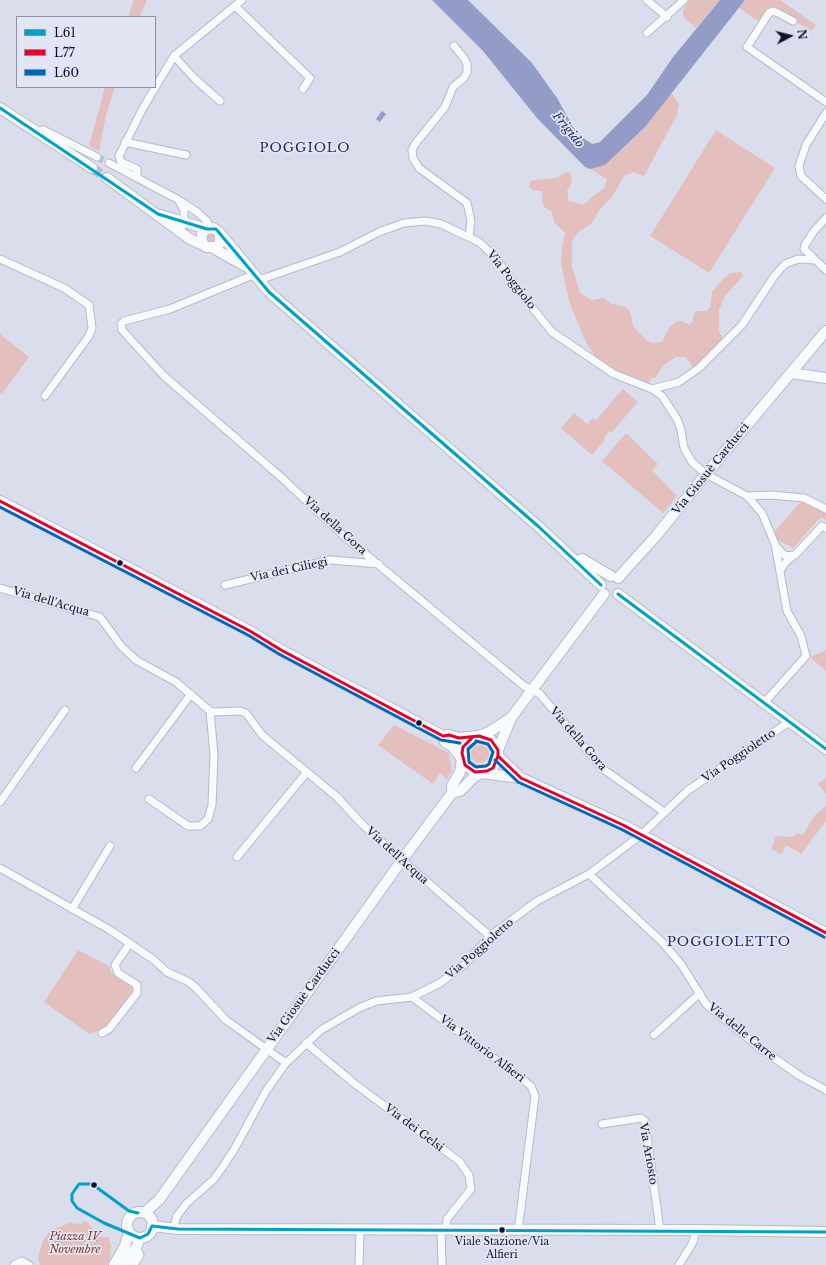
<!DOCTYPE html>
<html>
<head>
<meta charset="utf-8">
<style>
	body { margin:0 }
	#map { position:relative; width:826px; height:1265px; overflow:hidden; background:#d9ddec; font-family:"Libre Baskerville",serif }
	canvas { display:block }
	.legend { position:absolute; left:16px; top:16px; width:140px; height:72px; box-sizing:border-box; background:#e2e6f4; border:1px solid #8d91a3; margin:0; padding:5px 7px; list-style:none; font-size:12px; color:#0e122a }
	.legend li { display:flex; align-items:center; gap:8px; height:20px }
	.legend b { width:20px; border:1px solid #8d91a3 }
	.north { position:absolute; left:770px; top:16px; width:40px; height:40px; -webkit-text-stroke:3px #e2e6f4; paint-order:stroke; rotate:83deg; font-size:11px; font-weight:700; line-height:16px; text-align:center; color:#0e122a }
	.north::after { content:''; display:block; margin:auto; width:14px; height:18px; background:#0e122a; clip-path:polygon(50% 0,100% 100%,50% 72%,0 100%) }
</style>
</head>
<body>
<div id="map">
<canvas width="826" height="1265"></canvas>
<ul class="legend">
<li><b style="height:5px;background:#01a1c6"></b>L61</li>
<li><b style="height:5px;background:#e4002b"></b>L77</li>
<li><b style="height:5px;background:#0065bd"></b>L60</li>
</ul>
<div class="north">N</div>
</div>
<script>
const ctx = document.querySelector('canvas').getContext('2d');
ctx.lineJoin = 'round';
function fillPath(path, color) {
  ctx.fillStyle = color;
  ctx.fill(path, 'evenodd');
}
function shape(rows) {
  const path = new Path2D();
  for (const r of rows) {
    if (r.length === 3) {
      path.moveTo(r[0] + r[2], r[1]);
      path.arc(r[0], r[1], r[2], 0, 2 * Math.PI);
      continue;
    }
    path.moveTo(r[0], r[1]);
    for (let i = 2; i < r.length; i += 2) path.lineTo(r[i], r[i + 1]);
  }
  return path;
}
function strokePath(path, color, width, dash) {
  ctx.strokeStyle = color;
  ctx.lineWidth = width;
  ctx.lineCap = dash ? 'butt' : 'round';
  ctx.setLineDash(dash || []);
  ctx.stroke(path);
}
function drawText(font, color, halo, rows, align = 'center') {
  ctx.font = font + ' "Libre Baskerville",serif';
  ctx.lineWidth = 3.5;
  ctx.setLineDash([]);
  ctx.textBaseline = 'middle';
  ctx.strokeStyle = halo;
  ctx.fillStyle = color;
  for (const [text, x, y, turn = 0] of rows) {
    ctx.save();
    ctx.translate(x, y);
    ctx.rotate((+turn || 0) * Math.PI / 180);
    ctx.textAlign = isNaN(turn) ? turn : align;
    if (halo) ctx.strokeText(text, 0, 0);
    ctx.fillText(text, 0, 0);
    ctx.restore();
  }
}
fillPath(shape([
	[134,0,147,0,140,17,128,17],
	[690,0,720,0,696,28,684,18,683,13,684,8],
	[745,0,780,0,816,25,812,31,773,9,761,21,756,20,739,8],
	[105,87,115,87,106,115,99,151,89,146],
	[671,92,679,104,677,115,644,176,634,172,624,176,612,197,601,208,591,224,578,232,572,241,572,266,580,293,588,298,593,300,603,298,612,304,626,307,630,311,633,326,647,341,652,343,662,342,669,328,677,321,682,321,690,325,693,321,693,316,695,311,706,311,710,308,712,292,722,280,730,273,741,272,743,276,725,296,719,310,719,331,723,340,694,369,686,357,676,357,664,365,655,378,651,378,648,384,611,369,595,356,586,342,570,304,565,283,561,261,562,248,565,233,554,222,552,212,543,206,542,191,532,190,529,186,531,181,536,180,556,178,565,173,570,172,572,182,567,191,569,201,583,205,587,202,591,198,604,188,607,179,590,169,605,165,645,127],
	[716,130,775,168,709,273,650,236],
	[211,238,5],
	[0,334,29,357,2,394,0,392],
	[623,389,638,402,611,433,609,432,604,438,605,440,592,455,561,428,574,413,587,424,593,418,596,420],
	[626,433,658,464,652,470,677,496,663,513,602,461],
	[804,498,826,509,826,520,821,517,793,548,778,540,774,532],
	[826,650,826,671,810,657],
	[394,725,449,753,452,770,447,779,440,773,433,784,378,745],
	[480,754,9],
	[826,778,826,794,818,784],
	[826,806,826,821,801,854,786,845,781,854,771,849,776,836,792,837,797,833,803,835,814,816],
	[78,950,109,966,111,973,134,986,133,992,105,1028,89,1034,44,1002],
	[84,1221,88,1222,90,1226,101,1237,109,1237,111,1246,110,1259,107,1265,40,1265,38,1257,42,1243,50,1230,70,1223,81,1224]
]), '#e3c0be');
fillPath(shape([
	[432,0,468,0,532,63,557,98,577,134,592,144,600,142,647,95,673,57,720,0,745,0,645,127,605,165,590,169,585,167,537,118,483,51],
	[382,111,386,114,380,122,376,119],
	[61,1233,61,1240,96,1239,98,1241,62,1242,57,1246,53,1245]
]), '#929cc7');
strokePath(shape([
	[97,157,109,163]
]), '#bbbfcf', 7, [7, 3.5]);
strokePath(shape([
	[92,168,107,178]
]), '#bbbfcf', 10, [10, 5]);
const street = shape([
	[647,0,667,17],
	[235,6,310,78,303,89],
	[793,21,778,13,773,11,769,13,747,47,826,102],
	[647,33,684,0],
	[454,46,464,58,467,64,467,72,464,78,453,87,445,107,415,144,412,150,413,158,419,168,467,203,471,221,469,237],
	[174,56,195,79,220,101],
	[826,113,806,145,799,166,801,176,826,199],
	[36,132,44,130,97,157],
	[125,142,186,155],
	[109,163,177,199,197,212,207,221,210,228],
	[137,177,137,169,121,162,119,156,143,108,174,56,242,0],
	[179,201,184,210,184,225],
	[826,218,814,231,805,245,804,249,826,270],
	[0,259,64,288,89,305,92,328,89,336,45,396],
	[253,275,170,309,124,321,121,324,122,330,164,376,282,478,345,537,524,686,540,694,603,769,664,812],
	[259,280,340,252,379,232,404,223,426,221,441,224,479,242,495,257,518,290,552,332,614,374,652,389,662,396,677,419,681,430,684,448,692,462,706,474,747,496,762,513,775,544,787,611,801,636,806,656,764,703],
	[652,389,679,382,699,368,742,325,775,275,785,264,798,259,815,260],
	[747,496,771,495,804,498,826,509],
	[776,546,785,556,795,555,822,526,826,528],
	[780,571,785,563,794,555],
	[225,585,330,560,379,564],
	[0,588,100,617,121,646,136,660,176,682,210,711,214,712,240,711,246,713,262,735,337,797,362,824,402,860,490,936],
	[136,768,191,694],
	[149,799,188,826,200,826,208,819,212,805,214,755,210,711],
	[0,802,65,710],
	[237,857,307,772],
	[0,868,110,930,154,960,167,972,189,982,197,989,226,1020,286,1063],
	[589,874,662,942,681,964,706,1004,761,1049,800,1076,826,1090],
	[72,909,110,846],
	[412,997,531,1086,535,1096,518,1231],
	[102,1033,109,1029,137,993,137,985,118,973,115,965,130,943],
	[654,1035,700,993],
	[306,1043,355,1084,459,1161,469,1175,471,1189,447,1219,446,1230],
	[602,1124,641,1118,645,1121,660,1230],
	[175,1229,175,1222,177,1216,186,1204,214,1179,222,1168,235,1148,266,1091,286,1063,321,1030,359,1008,376,1001,412,997,440,983,465,964,490,936,537,901,589,874,641,835,687,791,789,722],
	[441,1230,442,1265],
	[14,1265,22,1261,29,1265],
	[134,1265,140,1255,136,1248],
	[359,1265,360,1230],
	[679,1265,693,1242,696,1230]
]);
const secondary = shape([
	[0,108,92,168],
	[107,178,190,239,203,245],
	[161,215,207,229],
	[220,234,220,243,216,247,206,247,202,242,202,233,207,229,213,228,219,232,269,292,539,527,601,585],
	[213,248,245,266],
	[791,373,826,378],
	[0,501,250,631,281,650,443,736,445,742,453,747,462,759,460,772,452,786,452,793,402,860,159,1200,144,1213],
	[582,559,611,576],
	[618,578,656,536,706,474,826,331],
	[618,594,826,749],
	[443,736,449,735,459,738,479,736,491,740,498,750,498,756,493,768,487,771,475,772,465,765,462,753,463,747,472,738],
	[479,736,489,732,511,718],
	[498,750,511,718,604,594],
	[498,756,521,778,623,825,826,933],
	[452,793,460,791,474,777,481,773,521,778],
	[140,1225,13],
	[152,1226,178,1229,696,1230,826,1232],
	[114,1265,125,1246,129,1232],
	[124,1265,136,1248,140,1238]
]);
strokePath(street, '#b5bace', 9);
strokePath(secondary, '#b5bace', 12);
strokePath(street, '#f9fafc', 7);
strokePath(secondary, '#f9fafc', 10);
strokePath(shape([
	[0,108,158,214,207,229,216,229,269,292,539,527,601,585],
	[618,594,826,749],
	[138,1213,129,1211,92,1184,79,1184,72,1194,72,1201,77,1208,104,1223,140,1238,148,1234,152,1226,178,1229,826,1232]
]), '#01a1c6', 3);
strokePath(shape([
	[0,501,250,631,281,650,443,736,449,735,459,738,479,736,491,740,498,750,498,756,493,768,487,771,475,772,465,765,462,753,463,747,472,738],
	[498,756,521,778,623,825,826,933]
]), '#e4002b', 3);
strokePath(shape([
	[0,507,248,635,279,654,441,740,460,743],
	[476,742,468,749,469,762,476,767,486,766,489,764,493,752,488,744,476,741],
	[495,760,518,782,621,829,824,937]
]), '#0065bd', 3);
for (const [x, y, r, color] of [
	[120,563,3.5,"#0e122a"],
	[419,723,3.5,"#0e122a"],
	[94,1185,3.5,"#0e122a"],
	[502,1230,3.5,"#0e122a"]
]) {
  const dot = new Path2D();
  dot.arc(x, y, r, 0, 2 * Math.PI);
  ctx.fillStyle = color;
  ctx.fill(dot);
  strokePath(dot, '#e2e6f4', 1.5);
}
drawText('10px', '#0e122a', '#e2e6f4', [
	["Viale Stazione/Via",502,1242],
	["Alfieri",502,1255]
]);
drawText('11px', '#0e122a', '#e2e6f4', [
	["Via Poggiolo",511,280,52],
	["Via Giosuè Carducci",711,469,-51],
	["Via della Gora",335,526,42],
	["Via dei Ciliegi",289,570,-12],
	["Via dell'Acqua",51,602,16],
	["Via della Gora",578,739,49],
	["Via Poggioletto",739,756,-34],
	["Via dell'Acqua",397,856,42],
	["Via Poggioletto",480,949,-41],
	["Via Giosuè Carducci",304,996,-54],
	["Via delle Carre",742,1032,39],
	["Via Vittorio Alfieri",482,1049,37],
	["Via dei Gelsi",414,1128,37],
	["Via Ariosto",648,1154,80]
]);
drawText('italic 11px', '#883725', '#e2e6f4', [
	["Piazza IV",75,1237],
	["Novembre",75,1250]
]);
drawText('italic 12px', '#202668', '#e2e6f4', [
	["Frigido",568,130,51]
]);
ctx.letterSpacing = '1px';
drawText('13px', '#262d64', '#e2e6f4', [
	["POGGIOLO",305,148],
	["POGGIOLETTO",729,942]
]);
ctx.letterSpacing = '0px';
</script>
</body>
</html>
